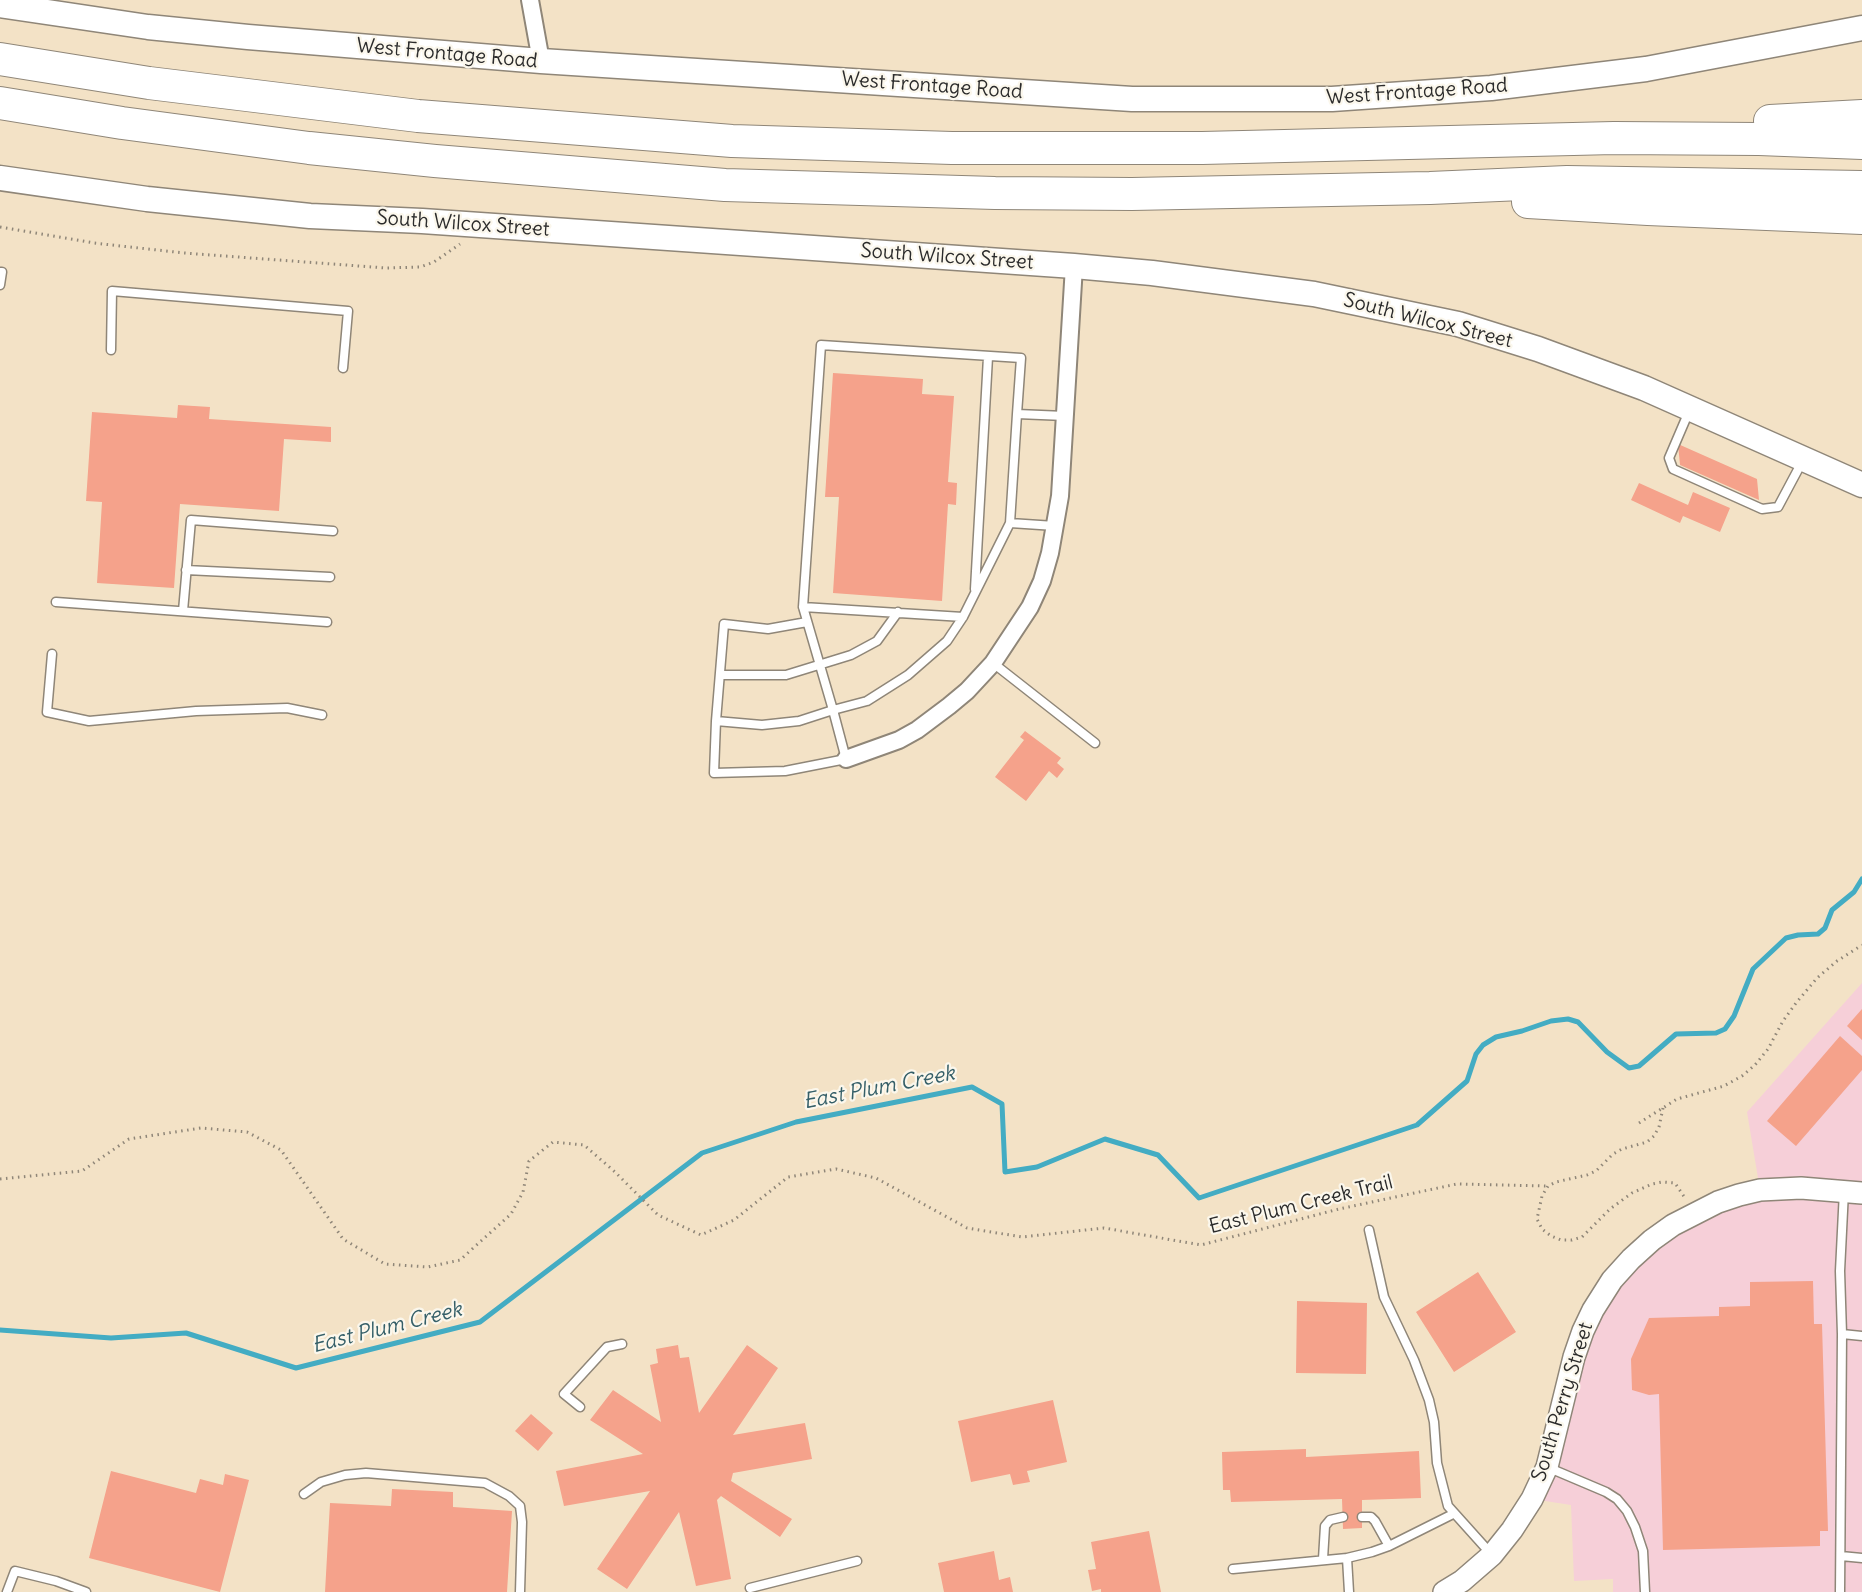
<!DOCTYPE html>
<html>
<head>
<meta charset="utf-8">
<style>
	body { margin:0 }
	canvas { display:block; background:#f3e2c6 }
</style>
</head>
<body>
<canvas width="1862" height="1592"></canvas>
<script>
const ctx = document.querySelector('canvas').getContext('2d');
ctx.lineJoin = 'round';
function fillPath(path, color) {
  ctx.fillStyle = color;
  ctx.fill(path, 'evenodd');
}
function shape(rows) {
  const path = new Path2D();
  for (const r of rows) {
    path.moveTo(r[0], r[1]);
    for (let i = 2; i < r.length; i += 2) path.lineTo(r[i], r[i + 1]);
  }
  return path;
}
function strokePath(path, color, width, dash) {
  ctx.strokeStyle = color;
  ctx.lineWidth = width;
  ctx.lineCap = dash ? 'butt' : 'round';
  ctx.setLineDash(dash || []);
  ctx.stroke(path);
}
function drawText(font, color, halo, rows, align = 'center') {
  ctx.font = font + ' Delius,sans-serif';
  ctx.lineWidth = 4.5;
  ctx.setLineDash([]);
  ctx.textBaseline = 'middle';
  ctx.strokeStyle = halo;
  ctx.fillStyle = color;
  for (const [text, x, y, turn = 0] of rows) {
    ctx.save();
    ctx.translate(x, y);
    ctx.rotate((+turn || 0) * Math.PI / 180);
    ctx.textAlign = isNaN(turn) ? turn : align;
    if (halo) ctx.strokeText(text, 0, 0);
    ctx.fillText(text, 0, 0);
    ctx.restore();
  }
}
fillPath(shape([
	[1862,983,1862,1592,1613,1592,1613,1579,1574,1581,1571,1505,1532,1499,1574,1357,1631,1259,1760,1190,1747,1112]
]), '#f6cfd8');
strokePath(shape([
	[0,1330,111,1338,186,1333,296,1368,480,1322,702,1153,796,1122,972,1087,1002,1104,1005,1172,1037,1167,1105,1139,1158,1155,1199,1198,1417,1125,1467,1081,1476,1054,1483,1045,1496,1037,1522,1031,1551,1021,1568,1019,1578,1022,1607,1052,1629,1068,1639,1066,1676,1034,1716,1033,1725,1029,1734,1016,1753,969,1786,938,1798,935,1818,934,1825,928,1832,910,1854,892,1862,879]
]), '#43acc3', 5);
fillPath(shape([
	[833,373,923,379,922,394,954,396,948,482,957,483,956,505,948,504,942,601,833,593,839,497,825,497],
	[178,405,210,407,209,419,331,427,331,442,284,439,279,511,180,504,174,588,97,583,102,502,86,501,92,412,177,418],
	[1678,444,1757,479,1759,500,1680,465],
	[1639,483,1688,505,1693,492,1730,508,1720,532,1683,516,1680,523,1631,500],
	[1025,731,1061,758,1057,763,1064,769,1057,778,1049,771,1026,801,995,777,1024,740,1020,737],
	[1862,1009,1862,1040,1847,1026],
	[1840,1036,1862,1056,1862,1070,1796,1146,1767,1121],
	[1478,1272,1516,1332,1454,1372,1416,1312],
	[1813,1281,1814,1324,1822,1324,1828,1531,1820,1531,1820,1546,1663,1550,1659,1394,1649,1395,1632,1390,1631,1359,1649,1318,1719,1316,1719,1307,1750,1306,1750,1282],
	[1297,1301,1367,1303,1366,1374,1296,1373],
	[678,1345,680,1358,689,1357,699,1413,747,1345,778,1368,733,1435,805,1423,812,1459,733,1473,731,1481,792,1519,780,1537,721,1496,717,1500,731,1579,696,1586,679,1512,627,1589,597,1569,650,1491,564,1506,556,1471,643,1454,590,1420,613,1390,661,1422,650,1365,658,1363,656,1349],
	[1053,1400,1067,1462,1027,1471,1030,1482,1013,1485,1010,1474,971,1482,958,1421],
	[531,1414,553,1433,538,1451,515,1431],
	[1306,1449,1306,1457,1419,1451,1421,1498,1362,1500,1362,1528,1343,1529,1342,1499,1231,1502,1230,1490,1223,1490,1222,1452],
	[111,1471,196,1493,200,1479,223,1485,225,1474,249,1480,220,1592,89,1558],
	[392,1489,453,1492,453,1507,512,1511,507,1592,325,1592,330,1503,391,1506],
	[1149,1531,1161,1592,1101,1592,1101,1589,1092,1591,1088,1570,1096,1569,1091,1542],
	[994,1551,999,1580,1010,1577,1013,1592,944,1592,938,1563]
]), '#f5a28b');
const service = shape([
	[0,272,2,272,0,285],
	[111,350,112,291,348,311,343,368],
	[1690,409,1669,458,1673,469,1762,509,1778,507,1802,462],
	[1010,523,1017,414],
	[186,570,330,577],
	[975,589,988,357],
	[56,602,327,622],
	[803,607,833,710,867,701,908,675,947,641,963,617,1010,523,1055,526],
	[183,611,191,520,333,531],
	[963,617,803,607,821,345,1021,358,1017,414,1065,416],
	[52,654,47,712,89,721,196,711,287,708,322,715],
	[993,663,1095,743],
	[720,675,786,675,851,655,877,641,898,612],
	[716,721,762,725,799,721,833,710,846,759,785,771,714,773,716,721,724,624,768,629,807,622],
	[1369,1230,1384,1297,1414,1360,1429,1400,1434,1422,1437,1463,1448,1506,1492,1555],
	[1842,1334,1862,1336],
	[580,1407,564,1394,607,1347,622,1344],
	[1547,1467,1606,1492,1617,1499,1627,1511,1635,1527,1643,1551,1645,1592],
	[304,1494,321,1482,345,1475,366,1473,485,1483,509,1496,520,1506,522,1522,520,1592],
	[1362,1517,1371,1517,1375,1521,1389,1546],
	[1841,1556,1862,1558],
	[1323,1559,1325,1526,1330,1520,1343,1517],
	[1233,1569,1347,1558],
	[750,1588,857,1561],
	[7,1592,15,1571,56,1581,86,1592],
	[1349,1592,1347,1558,1372,1552,1389,1546,1453,1514],
	[1840,1592,1842,1334,1840,1271,1844,1191]
]);
const minor = shape([
	[530,0,541,61],
	[846,759,899,740,917,730,949,706,967,691,993,663,1030,607,1042,581,1050,553,1060,496,1074,266]
]);
const tertiary = shape([
	[1444,1592,1462,1581,1492,1555,1512,1530,1532,1499,1547,1467,1574,1357,1583,1331,1593,1310,1612,1280,1631,1259,1652,1240,1673,1225,1718,1202,1739,1195,1760,1190,1801,1188,1862,1193]
]);
const secondary = shape([
	[0,5,148,27,248,37,541,61,1132,99,1332,99,1491,88,1646,69,1862,28],
	[0,178,147,199,310,216,422,221,1074,266,1152,273,1314,294,1458,324,1538,349,1644,388,1862,485]
]);
const motorway = shape([
	[0,59,149,83,418,116,732,141,952,148,1202,148,1614,138,1759,139,1862,143],
	[0,103,122,123,309,148,435,161,725,185,995,193,1132,194,1430,188,1567,182,1862,187],
	[1770,121,1862,116],
	[1528,202,1648,209,1862,218]
]);
strokePath(service, '#8f8678', 11);
strokePath(minor, '#8f8678', 20);
strokePath(tertiary, '#8f8678', 24);
strokePath(secondary, '#8f8678', 27);
strokePath(motorway, '#8f8678', 34);
strokePath(shape([
	[0,227,94,243,184,253,386,268,420,267,434,262,460,244],
	[1663,1108,1659,1127,1654,1136,1647,1142,1622,1149,1613,1154,1596,1171,1587,1175,1556,1182,1548,1186,1542,1196,1537,1219,1542,1229,1551,1236,1561,1240,1572,1240,1582,1237,1610,1209,1632,1193,1652,1184,1662,1182,1675,1183,1685,1198],
	[1639,1123,1677,1099,1724,1086,1742,1076,1755,1065,1768,1049,1783,1021,1796,1003,1817,978,1837,961,1862,945],
	[0,1179,82,1171,129,1139,201,1128,247,1132,281,1150,343,1239,385,1264,428,1267,460,1260,511,1214,523,1192,529,1161,553,1142,584,1145,615,1172,658,1215,701,1235,734,1220,788,1177,836,1169,876,1178,967,1228,1022,1237,1104,1228,1201,1245,1339,1209,1457,1184,1548,1186]
]), '#8f8678', 3, [1.5, 4.5]);
strokePath(service, '#fff', 8);
strokePath(minor, '#fff', 16);
strokePath(tertiary, '#fff', 21);
strokePath(secondary, '#fff', 24);
strokePath(motorway, '#fff', 32);
drawText('20px', '#2b2b2b', '#fbf7ec', [
	["West Frontage Road",447,54,5],
	["West Frontage Road",932,86,4],
	["West Frontage Road",1417,92,-4],
	["South Wilcox Street",463,224,4],
	["South Wilcox Street",947,257,4],
	["South Wilcox Street",1428,321,14],
	["East Plum Creek Trail",1301,1205,-14],
	["South Perry Street",1563,1402,-73]
]);
drawText('italic 21px', '#355f68', '#fbf7ec', [
	["East Plum Creek",879,1088,-11],
	["East Plum Creek",387,1328,-14]
]);
</script>
</body>
</html>
